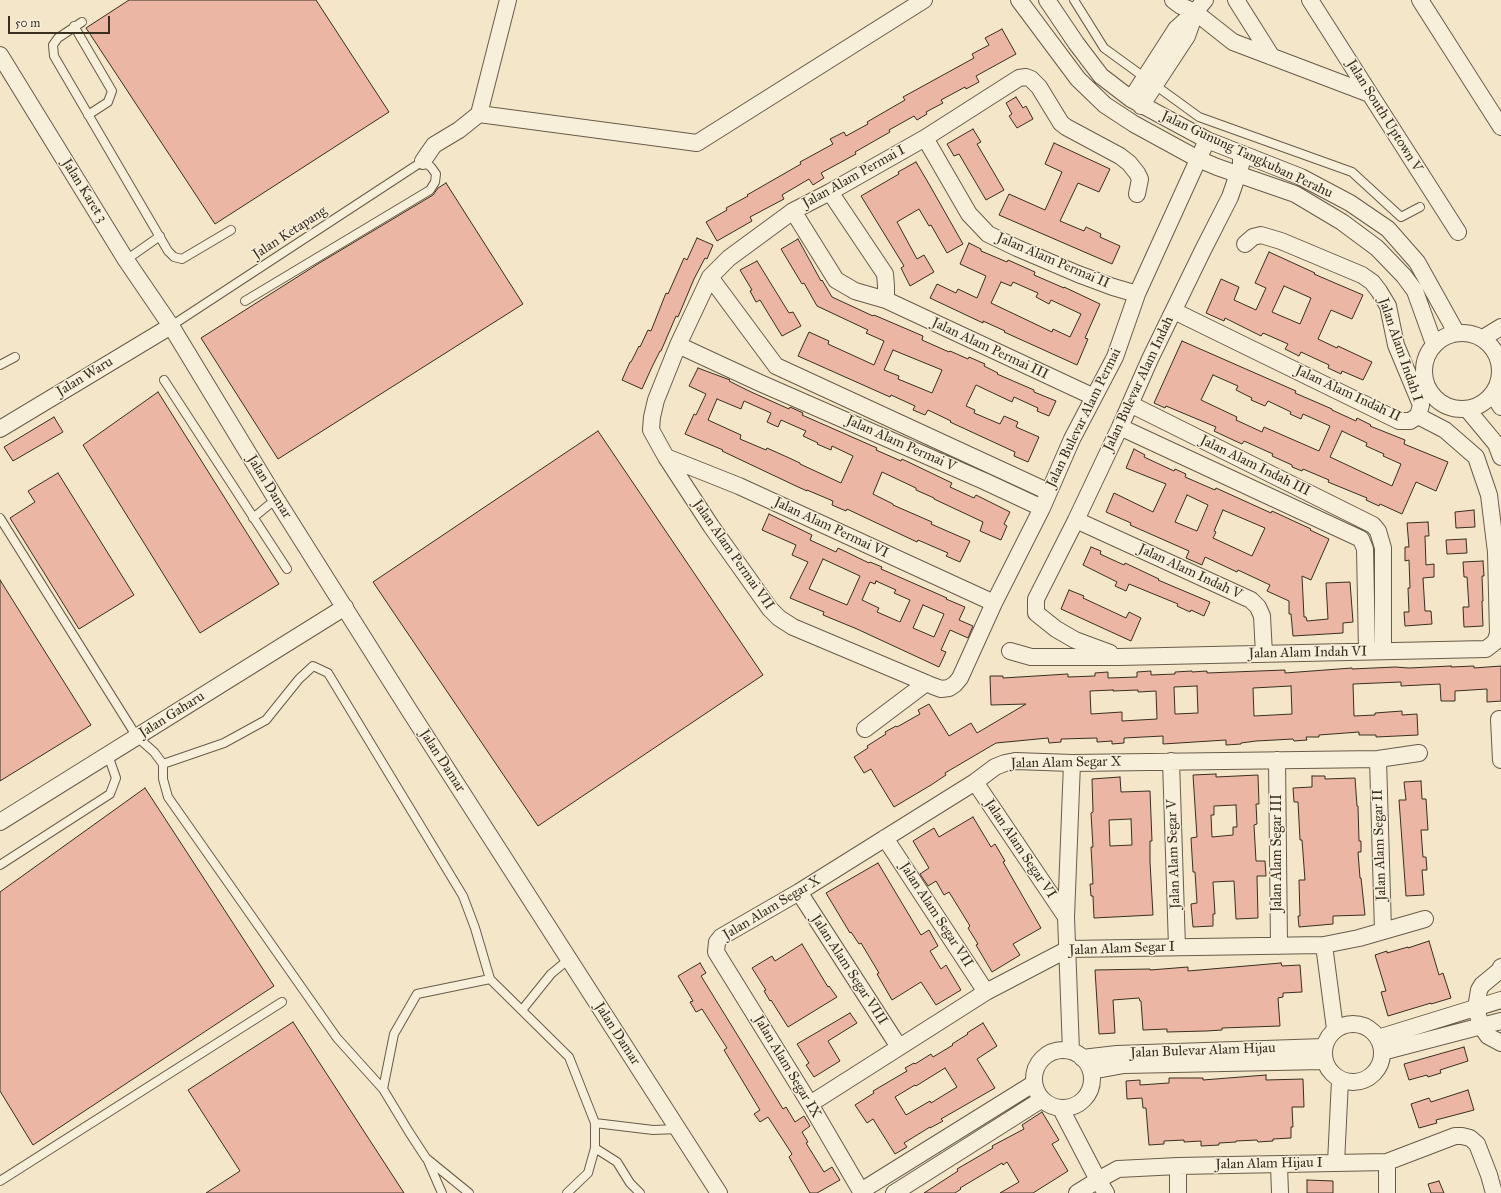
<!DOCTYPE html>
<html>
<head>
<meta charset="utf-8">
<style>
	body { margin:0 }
	#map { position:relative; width:1501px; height:1193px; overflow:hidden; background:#f4e6c8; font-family:"IM FELL Great Primer",serif }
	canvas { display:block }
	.scale { position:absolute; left:8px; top:16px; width:102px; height:18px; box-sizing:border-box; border:2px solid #392e1f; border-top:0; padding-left:5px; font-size:12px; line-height:14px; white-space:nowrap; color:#392e1f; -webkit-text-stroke:3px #f8efdb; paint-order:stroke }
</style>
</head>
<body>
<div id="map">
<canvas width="1501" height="1193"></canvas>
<div class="scale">50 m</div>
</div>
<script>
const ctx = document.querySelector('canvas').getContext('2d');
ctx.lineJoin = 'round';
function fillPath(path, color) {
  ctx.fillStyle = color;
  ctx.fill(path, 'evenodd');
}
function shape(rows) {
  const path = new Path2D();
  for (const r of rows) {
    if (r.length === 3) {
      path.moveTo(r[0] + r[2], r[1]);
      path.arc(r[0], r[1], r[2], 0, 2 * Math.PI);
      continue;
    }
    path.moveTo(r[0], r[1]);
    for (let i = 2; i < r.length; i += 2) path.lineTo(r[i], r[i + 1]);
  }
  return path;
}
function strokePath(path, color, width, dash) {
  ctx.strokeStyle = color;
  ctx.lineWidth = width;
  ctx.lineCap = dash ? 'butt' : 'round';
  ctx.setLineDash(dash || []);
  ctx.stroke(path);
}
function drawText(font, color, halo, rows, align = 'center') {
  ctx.font = font + ' "IM FELL Great Primer",serif';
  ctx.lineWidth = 3;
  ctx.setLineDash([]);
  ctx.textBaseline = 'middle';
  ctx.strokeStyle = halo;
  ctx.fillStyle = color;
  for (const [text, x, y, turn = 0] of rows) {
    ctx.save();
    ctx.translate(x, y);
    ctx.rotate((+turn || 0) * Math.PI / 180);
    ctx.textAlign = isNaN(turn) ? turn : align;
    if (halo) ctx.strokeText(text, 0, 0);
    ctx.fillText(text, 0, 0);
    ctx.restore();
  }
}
const building = shape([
	[129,0,316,0,389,112,215,224,86,28,129,0],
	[1002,29,1016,54,976,76,979,82,966,89,965,87,941,100,943,103,926,112,927,114,917,120,914,116,889,130,890,132,855,152,856,154,821,173,824,178,813,185,809,179,782,195,784,199,750,217,752,221,717,241,706,222,727,210,726,208,748,196,747,195,801,164,800,162,833,144,830,139,844,132,846,136,868,124,867,122,905,100,903,97,974,58,972,54,989,45,985,38,1002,29],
	[1016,97,1023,108,1026,106,1033,119,1017,128,1009,116,1012,114,1006,103,1016,97],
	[973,129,981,142,977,144,1004,190,986,200,959,154,954,156,947,144,973,129],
	[1054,143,1110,169,1099,192,1078,183,1060,221,1084,231,1086,227,1101,234,1100,237,1120,246,1112,264,999,215,1009,194,1045,210,1062,172,1045,164,1054,143],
	[916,162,929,184,963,244,947,253,931,225,929,226,919,209,897,222,917,259,924,255,934,272,910,286,901,268,904,266,861,196,899,174,898,172,916,162],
	[446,183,523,304,278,459,201,338,321,262,433,195,438,188,446,183],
	[697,238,713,245,707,259,705,258,694,279,678,317,676,316,661,351,660,351,652,367,642,389,622,380,630,362,631,362,639,346,640,347,648,330,651,331,666,293,668,294,684,258,687,260,697,238],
	[798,239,821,281,822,280,832,297,873,316,874,315,923,336,922,340,949,352,950,351,968,359,969,357,985,364,984,366,998,373,997,374,1034,390,1034,392,1056,401,1049,416,1037,411,1038,408,1014,397,1012,402,976,385,966,406,975,410,974,413,1000,424,1004,416,1018,422,1016,427,1039,437,1028,462,1014,456,1015,452,950,422,951,421,928,410,925,415,913,410,915,406,891,395,890,397,798,356,809,332,829,341,828,344,874,365,884,341,866,333,868,330,817,306,804,283,802,284,781,249,798,239],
	[893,350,942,370,932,393,898,379,899,376,884,370,893,350],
	[969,243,981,249,981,251,1007,262,1008,260,1035,272,1034,275,1064,288,1064,287,1100,304,1085,338,1088,339,1077,365,1004,332,1005,331,983,321,983,323,930,298,937,284,956,293,958,289,977,298,986,276,960,264,969,243],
	[1001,282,1011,286,1013,282,1038,293,1036,297,1049,304,1051,300,1081,314,1070,337,1053,329,1052,332,991,303,1001,282],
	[1269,252,1315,273,1314,274,1363,295,1352,319,1331,310,1318,339,1337,348,1338,346,1372,362,1363,380,1342,371,1341,374,1328,368,1329,365,1301,352,1299,356,1285,349,1288,344,1263,333,1261,336,1225,318,1224,321,1206,313,1221,279,1239,287,1234,300,1256,310,1266,288,1255,283,1269,252],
	[1284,286,1311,298,1300,324,1272,312,1284,286],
	[757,261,789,313,793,312,801,326,782,336,760,300,756,302,750,291,752,290,740,270,757,261],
	[1182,341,1296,391,1295,393,1332,409,1332,410,1356,421,1357,418,1371,425,1370,426,1405,440,1404,444,1448,462,1436,491,1416,482,1402,514,1380,504,1379,506,1366,500,1367,498,1328,482,1329,480,1303,469,1302,471,1292,467,1292,465,1272,456,1273,454,1244,441,1242,444,1231,439,1214,431,1216,427,1166,406,1165,408,1154,403,1182,341],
	[1213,375,1238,386,1236,390,1252,398,1251,400,1265,406,1268,401,1291,412,1290,414,1301,419,1303,414,1330,426,1319,451,1264,427,1262,432,1236,420,1237,417,1201,400,1213,375],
	[1342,431,1367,443,1366,446,1384,454,1383,456,1401,464,1392,486,1330,457,1342,431],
	[698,368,730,380,729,381,749,391,789,409,790,407,803,413,802,415,877,448,876,450,901,461,902,459,952,483,950,487,974,498,976,495,1010,512,1004,524,1007,526,1001,540,980,531,983,522,934,499,934,498,916,490,916,488,882,472,873,494,893,504,893,505,932,522,931,524,970,541,960,562,946,556,948,553,918,540,917,542,847,509,846,511,832,505,833,501,807,490,807,491,796,486,722,451,723,450,685,434,694,414,696,415,706,394,689,386,698,368],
	[717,399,741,409,744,401,771,413,767,422,778,427,781,420,806,431,803,436,818,443,817,444,831,450,832,446,853,456,841,483,800,464,800,463,787,457,767,448,766,450,740,439,741,435,708,420,717,399],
	[158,392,279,584,200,633,83,445,158,392],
	[54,417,63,432,13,461,4,447,54,417],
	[598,431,763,675,538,826,373,582,598,431],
	[1134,449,1145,455,1144,457,1174,471,1175,469,1186,474,1185,477,1215,490,1216,488,1271,513,1272,511,1311,529,1310,530,1329,539,1311,580,1302,576,1304,617,1306,617,1307,621,1328,619,1326,583,1350,582,1353,622,1343,623,1343,633,1293,636,1291,614,1289,614,1289,601,1267,591,1270,585,1238,570,1237,572,1205,557,1202,565,1186,558,1189,551,1130,525,1131,523,1106,512,1114,493,1153,512,1166,484,1126,468,1134,449],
	[1187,495,1208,505,1197,531,1175,522,1187,495],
	[1223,510,1265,528,1252,556,1213,538,1216,532,1214,531,1223,510],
	[58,473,134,595,79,629,10,518,35,502,28,491,58,473],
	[1474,510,1475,527,1456,528,1455,512,1474,510],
	[769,514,812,535,810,540,836,552,838,548,869,563,870,562,882,567,881,569,947,598,946,599,965,607,959,620,973,626,968,638,950,630,941,650,946,652,939,667,857,629,823,615,824,612,790,598,808,562,792,555,796,545,762,530,769,514],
	[823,559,860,576,847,605,809,589,823,559],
	[876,581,896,590,894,593,910,600,900,622,877,612,879,608,862,600,870,582,875,584,876,581],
	[923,605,944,614,934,637,913,628,923,605],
	[1428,522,1429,536,1425,536,1426,565,1434,564,1434,577,1423,578,1425,611,1431,611,1432,624,1405,626,1404,612,1409,612,1408,588,1410,588,1409,560,1405,561,1405,547,1409,547,1407,523,1428,522],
	[1466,539,1467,553,1447,554,1446,540,1466,539],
	[1091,547,1101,551,1100,554,1124,565,1125,563,1159,579,1158,580,1210,602,1204,616,1191,610,1190,612,1177,606,1178,604,1129,584,1126,591,1115,586,1117,582,1083,565,1091,547],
	[1483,561,1484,576,1482,576,1483,601,1482,601,1483,626,1464,627,1463,607,1469,607,1467,577,1464,577,1463,562,1483,561],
	[0,580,91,725,0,781,0,580],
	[1069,590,1084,596,1083,598,1126,618,1129,612,1141,618,1131,641,1061,609,1069,590],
	[1451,666,1451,667,1474,666,1474,668,1501,666,1501,701,1487,702,1487,689,1455,691,1455,701,1441,701,1440,684,1401,686,1401,682,1353,684,1354,716,1375,715,1375,713,1402,711,1402,715,1417,714,1418,735,1376,737,1376,735,1359,735,1359,732,1319,735,1319,737,1306,737,1307,740,1294,741,1293,739,1256,741,1241,743,1241,744,1226,745,1226,740,1163,744,1163,736,1124,738,1124,743,1112,744,1112,741,1097,742,1097,738,1061,739,1061,742,1049,743,1048,738,996,743,945,773,946,775,931,785,894,807,871,769,864,773,854,757,868,748,867,746,886,734,885,732,896,726,897,727,920,714,918,710,929,704,949,736,971,723,977,733,1026,704,991,705,990,676,1003,676,1003,678,1068,674,1068,677,1095,676,1095,673,1108,672,1108,678,1137,677,1137,672,1151,671,1151,675,1175,674,1175,672,1192,671,1192,672,1207,671,1207,673,1285,670,1285,673,1352,668,1352,669,1395,667,1409,668,1451,666],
	[1197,686,1198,713,1175,714,1174,687,1197,686],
	[1291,686,1292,714,1254,716,1253,688,1291,686],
	[1113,690,1113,691,1138,690,1138,692,1156,691,1157,719,1122,721,1122,712,1091,714,1090,691,1113,690],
	[1216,774,1216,777,1258,775,1259,804,1256,804,1257,824,1254,825,1256,861,1265,861,1266,876,1257,876,1258,918,1236,919,1234,881,1213,882,1215,914,1213,914,1213,926,1193,927,1191,904,1197,903,1195,872,1193,872,1191,838,1197,837,1193,775,1216,774],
	[1236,805,1237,827,1233,827,1233,835,1212,837,1211,815,1214,815,1214,806,1236,805],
	[1312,776,1325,776,1325,779,1355,778,1357,806,1358,806,1359,841,1361,841,1361,852,1358,852,1360,878,1361,878,1365,915,1333,916,1333,924,1299,927,1298,916,1300,916,1299,880,1305,880,1302,840,1300,840,1298,802,1294,802,1293,788,1312,787,1312,776],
	[1120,777,1121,792,1150,791,1152,841,1150,841,1150,862,1153,915,1094,918,1093,896,1091,896,1090,884,1093,884,1091,847,1093,847,1091,813,1093,812,1092,779,1120,777],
	[1131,819,1132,845,1110,846,1109,820,1131,819],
	[1421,781,1422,799,1426,799,1428,830,1421,830,1423,857,1426,857,1427,870,1422,870,1424,895,1406,896,1399,800,1406,800,1404,782,1421,781],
	[145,788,274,986,33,1145,0,1091,0,892,145,788],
	[973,817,991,847,995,844,1005,861,1003,862,1041,928,1013,944,1020,955,992,972,976,945,978,944,968,928,970,926,949,892,944,895,936,881,928,886,920,874,929,868,913,841,934,828,939,837,973,817],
	[878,863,921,935,929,930,938,946,930,951,941,969,946,965,961,990,936,1005,921,982,892,1000,877,974,879,973,861,943,859,944,851,932,850,933,826,893,878,863],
	[1429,941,1439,975,1443,973,1451,998,1431,1004,1431,1003,1388,1016,1381,992,1386,991,1375,955,1387,951,1387,953,1408,947,1408,948,1429,941],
	[802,944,828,987,829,986,837,997,788,1027,771,1000,770,1001,764,991,766,990,752,968,772,956,775,961,802,944],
	[700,963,706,973,701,976,783,1109,786,1107,795,1122,804,1116,810,1126,802,1132,808,1142,806,1143,824,1172,832,1167,840,1180,817,1193,810,1193,789,1157,792,1154,768,1117,760,1122,754,1114,760,1110,724,1050,727,1048,702,1009,696,1012,690,1002,693,1001,678,976,700,963],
	[1281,963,1282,966,1300,965,1302,992,1283,993,1283,997,1278,998,1280,1026,1222,1028,1222,1030,1206,1031,1167,1032,1167,1029,1143,1030,1141,1001,1140,1001,1139,998,1113,1000,1115,1033,1099,1034,1095,970,1150,969,1150,970,1188,967,1188,971,1281,963],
	[850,1013,857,1023,828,1041,840,1061,814,1077,806,1065,809,1063,797,1044,850,1013],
	[293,1022,404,1193,206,1193,240,1171,188,1090,293,1022],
	[983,1023,997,1046,977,1059,995,1088,941,1119,943,1121,930,1128,930,1127,904,1143,907,1147,895,1154,873,1119,867,1123,855,1105,874,1093,873,1091,907,1071,905,1068,914,1063,915,1064,931,1054,933,1057,953,1045,952,1044,968,1034,967,1033,983,1023],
	[945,1068,957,1087,931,1103,930,1101,906,1115,895,1097,915,1085,916,1086,945,1068],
	[1464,1047,1468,1061,1440,1070,1441,1073,1428,1077,1427,1075,1409,1080,1404,1064,1464,1047],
	[1266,1075,1266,1080,1303,1079,1304,1107,1292,1107,1293,1127,1291,1127,1291,1138,1273,1139,1273,1141,1258,1142,1257,1140,1236,1141,1236,1142,1219,1143,1219,1145,1201,1146,1201,1141,1184,1142,1184,1140,1164,1141,1164,1144,1149,1145,1146,1108,1143,1108,1142,1098,1127,1099,1126,1081,1140,1080,1140,1085,1169,1083,1169,1078,1203,1078,1203,1080,1266,1075],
	[1468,1090,1474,1110,1436,1120,1437,1123,1419,1128,1411,1104,1429,1098,1431,1102,1468,1090],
	[1042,1112,1059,1140,1052,1144,1068,1171,1033,1193,1000,1193,1019,1182,1007,1162,1003,1165,1002,1163,960,1188,961,1189,955,1193,924,1193,958,1171,957,1169,993,1148,992,1146,1024,1129,1022,1125,1042,1112],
	[1307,1180,1333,1181,1333,1193,1307,1193,1307,1180],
	[1439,1181,1444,1193,1431,1193,1428,1184,1439,1181]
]);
fillPath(building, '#ebb7a4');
strokePath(building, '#392e1f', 1);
const service = shape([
	[1074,0,1104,48,1199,117,1352,172,1401,217,1420,207],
	[82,22,58,38,53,45,54,56,168,251,174,257,182,259,231,230],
	[74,26,112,91,108,102,88,115],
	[126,260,160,236],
	[171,326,423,161,431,167,436,174,435,182,430,190,245,301],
	[0,365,15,357],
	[164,380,287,569],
	[0,518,137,737,154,752,163,764,224,743,266,720,299,679,313,666,328,673,463,896,475,928,490,979],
	[253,518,276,499],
	[163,764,163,779,168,797,337,1038,383,1089],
	[0,865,110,794,116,778,108,755],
	[522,1010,551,974,569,959],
	[595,1123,653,1130,678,1129],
	[595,1148,617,1162,630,1183,640,1193],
	[428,1161,442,1193],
	[0,1181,282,1002],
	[469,1193,426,1158,409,1132,383,1089,394,1034,417,994,490,979,569,1057,595,1123,595,1148,588,1173,567,1193]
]);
const minor = shape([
	[1019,0,1078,79,1105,105,1134,124,1198,159,1217,167,1295,194,1342,222,1377,248,1404,276,1415,291,1434,344],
	[1047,0,1076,43,1101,76,1131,99,1207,140,1301,177,1350,203,1388,229,1417,262,1456,332],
	[1173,0,1181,6,1195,12,1233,42,1370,94],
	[1236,0,1272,57],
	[1310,0,1458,232],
	[1420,0,1501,127],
	[0,55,126,260,171,326,276,499,409,710,719,1193],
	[1131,99,1176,29,1195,12,1205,0],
	[1141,106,1187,36,1195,13],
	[479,114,697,143,924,0],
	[925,138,969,214,988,234,1017,248,1078,274,1113,287,1137,294],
	[423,161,434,145,459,130,479,114,508,0],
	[830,192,885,274,886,286,886,300],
	[1137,194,1140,179,1137,173,1129,163,1120,156,1066,127,1061,123,1039,87,1031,79,1026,77,1019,78,925,138,830,192,793,211,729,258,710,277,678,345,656,400,652,417,651,430,666,457,711,526,770,609,779,618,793,627,933,686,941,689,949,688,955,684,960,678,994,603,1042,508,1072,439,1115,357,1137,294,1207,140],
	[793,211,836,280,855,291,886,300,1094,397],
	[1245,244,1253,237,1261,235,1281,241,1362,275,1372,282,1379,291,1388,306,1396,345,1421,405,1418,416],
	[710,277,776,366,1049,492],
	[1174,311,1399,421,1410,421,1418,416],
	[1462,371,38],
	[1483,338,1501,327],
	[678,345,760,383,984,481,1042,508],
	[1493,394,1501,407],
	[1130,404,1373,525,1378,531,1383,548,1383,651],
	[1467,409,1496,444,1501,457],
	[1120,427,1361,539,1365,549,1367,651],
	[0,429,171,326],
	[666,457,739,486,994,603],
	[1076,520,1251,600,1258,607,1262,616,1264,654],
	[1010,651,1031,657,1119,657,1486,649,1495,642,1498,634,1496,552,1489,495,1476,457,1445,430,1418,416],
	[1110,653,1075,640,1056,629,1036,613,1036,599,1076,520,1120,427,1150,359,1203,250,1230,197,1241,165,1241,154],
	[1499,719,1501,760],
	[865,729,926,683],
	[1378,759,1383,931],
	[1277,760,1279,946],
	[1171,761,1177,947],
	[975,782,1066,917],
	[0,822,345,607],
	[885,838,986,992],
	[799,892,899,1047],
	[1324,945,1335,1029],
	[1501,967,1499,971,1482,985,1479,990,1476,1008,1481,1026,1488,1036,1501,1043],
	[1353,1053,29],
	[1378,1038,1501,1000],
	[1063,1079,29],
	[1071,1051,1066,917,1072,763],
	[1382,1052,1501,1021],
	[1082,1058,1117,1054,1324,1047],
	[1091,1071,1124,1065,1324,1061],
	[810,1104,986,992,1068,949,1324,945,1359,938,1425,919],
	[1061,1109,1098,1180,1106,1193],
	[1387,1162,1387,1193],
	[1336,1163,1340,1080],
	[1279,1165,1280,1193],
	[861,1191,1033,1084],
	[862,1193,810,1104,716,952,717,942,721,937,799,892,975,782,995,767,1005,763,1015,761,1072,763,1378,759,1419,753],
	[894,1193,1041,1100],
	[1077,1193,1098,1180,1118,1169,1178,1166,1387,1162,1455,1136,1462,1136,1470,1138,1477,1144,1489,1175,1494,1193],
	[1178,1193,1178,1166]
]);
strokePath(service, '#685c49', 10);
strokePath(minor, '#685c49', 18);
strokePath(service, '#f8efdb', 8);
strokePath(minor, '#f8efdb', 16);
drawText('14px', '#392e1f', '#f8efdb', [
	["Jalan South Uptown V",1384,116,58],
	["Jalan Gunung Tangkuban Perahu",1247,155,25],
	["Jalan Alam Permai I",854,177,-29],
	["Jalan Karet 3",84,191,58],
	["Jalan Ketapang",290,233,-33],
	["Jalan Alam Permai II",1053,261,23],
	["Jalan Alam Permai III",990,349,25],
	["Jalan Alam Indah I",1400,350,71],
	["Jalan Waru",85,377,-31],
	["Jalan Bulevar Alam Indah",1139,384,-65],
	["Jalan Alam Indah II",1348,394,25],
	["Jalan Bulevar Alam Permai",1084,418,-64],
	["Jalan Alam Permai V",901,444,24],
	["Jalan Alam Indah III",1255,466,26],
	["Jalan Damar",269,487,58],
	["Jalan Alam Permai VI",831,528,25],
	["Jalan Alam Permai VII",733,555,55],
	["Jalan Alam Indah V",1190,572,25],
	["Jalan Alam Indah VI",1308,653,-1],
	["Jalan Gaharu",172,715,-32],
	["Jalan Damar",442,761,57],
	["Jalan Alam Segar X",1066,763,-1],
	["Jalan Alam Segar II",1380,845,-92],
	["Jalan Alam Segar VI",1020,849,56],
	["Jalan Alam Segar III",1278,853,-90],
	["Jalan Alam Segar V",1174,854,-92],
	["Jalan Alam Segar X",772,908,-31],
	["Jalan Alam Segar VII",936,915,57],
	["Jalan Alam Segar I",1122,949,-2],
	["Jalan Alam Segar VIII",849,970,57],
	["Jalan Damar",617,1034,57],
	["Jalan Bulevar Alam Hijau",1203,1051,-2],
	["Jalan Alam Segar IX",787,1067,59],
	["Jalan Alam Hijau I",1269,1164,-1]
]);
</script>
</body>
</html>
